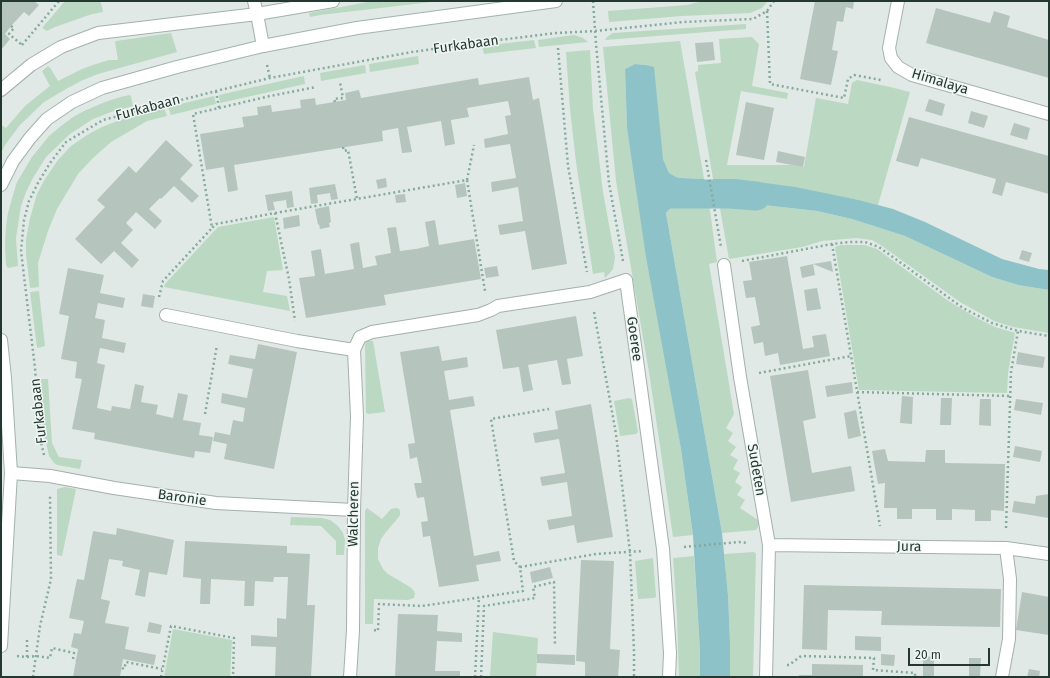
<!DOCTYPE html>
<html>
<head>
<meta charset="utf-8">
<style>
	body { margin:0 }
	#map { position:relative; width:1050px; height:678px; overflow:hidden; background:#e0e9e5; font-family:"Fira Sans",sans-serif }
	canvas { display:block }
	.frame { position:absolute; inset:0; border:2px solid #233831; pointer-events:none }
	.scale { position:absolute; left:908px; top:648px; width:82px; height:18px; box-sizing:border-box; border:2px solid #233831; border-top:0; padding-left:5px; font-size:12px; line-height:14px; white-space:nowrap; color:#233831; -webkit-text-stroke:3px #f0f6f3; paint-order:stroke }
</style>
</head>
<body>
<div id="map">
<canvas width="1050" height="678"></canvas>
<div class="frame"></div>
<div class="scale">20 m</div>
</div>
<script>
const ctx = document.querySelector('canvas').getContext('2d');
ctx.lineJoin = 'round';
function fillPath(path, color) {
  ctx.fillStyle = color;
  ctx.fill(path, 'evenodd');
}
function shape(rows) {
  const path = new Path2D();
  for (const r of rows) {
    path.moveTo(r[0], r[1]);
    for (let i = 2; i < r.length; i += 2) path.lineTo(r[i], r[i + 1]);
  }
  return path;
}
function strokePath(path, color, width, dash) {
  ctx.strokeStyle = color;
  ctx.lineWidth = width;
  ctx.lineCap = dash ? 'butt' : 'round';
  ctx.setLineDash(dash || []);
  ctx.stroke(path);
}
function drawText(font, color, halo, rows, align = 'center') {
  ctx.font = font + ' "Fira Sans",sans-serif';
  ctx.lineWidth = 3;
  ctx.setLineDash([]);
  ctx.textBaseline = 'middle';
  ctx.strokeStyle = halo;
  ctx.fillStyle = color;
  for (const [text, x, y, turn = 0] of rows) {
    ctx.save();
    ctx.translate(x, y);
    ctx.rotate((+turn || 0) * Math.PI / 180);
    ctx.textAlign = isNaN(turn) ? turn : align;
    if (halo) ctx.strokeText(text, 0, 0);
    ctx.fillText(text, 0, 0);
    ctx.restore();
  }
}
fillPath(shape([
	[65,1,99,1,101,3,103,12,92,14,55,27,47,31,42,28],
	[373,1,440,1,320,15,310,17,309,13],
	[703,1,768,1,762,8,750,13,682,16,609,22,608,11,687,5],
	[746,24,746,29,605,40,607,37,613,33],
	[171,33,177,52,98,74,83,80,66,89,44,102,20,125,5,145,1,153,1,125,6,128,25,106,50,86,42,71,48,66,51,69,58,81,82,69,93,65,109,60,118,60,115,42,116,41],
	[574,35,583,38,588,42,539,47,538,40],
	[752,37,759,44,752,86,788,93,787,99,741,91,727,165,792,165,804,167,816,98,848,104,852,83,857,80,890,87,910,92,878,205,859,200,736,179,713,179,695,72,698,71,698,65,721,63,719,39],
	[534,40,536,48,484,54,482,46],
	[680,41,704,179,680,178,676,177,669,173,663,159,645,65,635,64,625,69,627,128,681,449,693,535,673,537,660,446,649,372,616,181,603,47],
	[590,50,593,109,603,192,615,257,613,269,609,274,605,278,604,272,593,274,576,162,570,109,566,52],
	[418,56,419,64,370,72,369,64],
	[365,65,366,73,321,81,320,73],
	[304,76,305,84,220,103,219,95,263,85],
	[129,95,131,96,133,106,111,112,93,119,70,134,46,157,33,178,26,192,21,206,16,238,18,266,8,268,6,265,5,246,6,226,8,213,13,195,17,182,32,157,49,136,61,126,73,117,84,111,105,102,117,98],
	[214,96,216,104,171,115,168,107],
	[164,108,167,116,147,121,111,142,93,158,78,174,57,209,48,231,38,263,39,287,30,288,26,254,26,240,30,218,37,194,45,179,58,160,71,146,87,135,102,127,120,120],
	[675,203,709,203,717,262,709,264,734,414,726,428,733,433,728,441,736,447,730,455,738,460,733,469,740,473,735,482,742,487,737,495,745,500,740,508,758,520,758,527,756,530,722,533,666,213],
	[719,203,763,205,817,211,852,219,905,236,992,277,1018,285,1049,290,1049,333,1013,327,994,321,960,302,882,246,872,240,856,238,822,241,802,247,729,259],
	[274,217,283,270,267,271,263,292,287,296,290,311,164,287,165,284,218,227],
	[841,245,865,245,877,249,947,300,975,317,995,327,1015,333,1008,373,1007,393,859,390,835,247],
	[39,291,45,346,37,348,30,292],
	[366,341,373,341,385,412,368,414,366,413,365,345],
	[40,379,48,379,52,443,59,457,82,460,80,469,57,465,54,463,49,456,44,433],
	[629,398,632,399,638,432,636,434,620,436,614,401],
	[65,487,76,489,62,556,57,555,57,489],
	[367,508,382,519,391,509,396,508,399,509,400,511,400,515,398,518,386,532,381,539,378,548,378,559,383,569,388,574,410,587,414,591,415,594,414,598,408,600,374,599,373,624,365,624,365,511],
	[291,517,322,518,330,520,338,526,343,533,345,540,344,555,336,555,336,541,321,526,290,525],
	[754,552,756,554,753,677,730,677,730,642,728,595,724,554],
	[694,556,700,651,700,677,679,677,677,616,673,558],
	[653,558,656,597,653,598,638,599,635,561],
	[173,629,232,640,230,677,164,677],
	[493,632,538,638,536,677,490,677]
]), '#bbd8c2');
fillPath(shape([
	[635,64,645,65,654,67,663,159,669,173,676,177,680,178,704,179,709,203,675,203,666,213,722,533,728,595,730,642,730,677,700,677,700,651,693,535,681,449,646,257,627,128,625,69],
	[713,179,736,179,795,187,859,200,893,209,925,222,1002,259,1039,269,1049,270,1049,290,1018,285,992,277,905,236,852,219,817,211,763,205,719,203]
]), '#8ec2c9');
strokePath(shape([
	[667,194,730,194,756,196]
]), '#8ec2c9', 29);
fillPath(shape([
	[1,1,34,1,39,5,29,16,24,12,11,26,5,34,10,39,1,50],
	[815,1,854,1,853,9,846,7,843,22,837,21,832,50,838,51,831,85,800,79],
	[936,8,990,23,994,11,1010,16,1007,27,1049,40,1049,78,926,43],
	[713,42,715,60,697,62,695,43],
	[529,77,533,100,539,98,567,264,532,270,525,231,500,235,498,225,523,221,518,187,492,192,491,182,516,178,510,144,485,148,484,139,508,134,505,116,511,115,508,101,467,108,469,117,451,120,455,144,445,146,441,121,407,127,412,152,402,153,398,128,382,131,383,141,234,165,238,190,234,191,228,192,224,167,206,170,200,134,244,127,242,117,258,115,257,107,271,105,272,112,301,108,300,100,315,98,316,105,346,100,345,93,359,90,361,98,478,78,479,85],
	[929,99,945,104,942,116,925,111],
	[746,102,774,108,764,160,736,155],
	[971,111,988,116,984,128,968,123],
	[909,117,1049,156,1049,194,1006,182,1002,196,992,193,996,179,921,158,918,167,896,161],
	[1014,123,1030,128,1027,140,1010,135],
	[166,140,193,165,180,179,199,196,192,203,174,186,161,199,160,198,149,209,162,221,155,229,136,212,126,223,133,230,121,243,139,260,132,268,114,251,101,264,75,239,105,207,97,200,129,166,136,173],
	[778,151,805,157,803,167,776,162],
	[386,178,387,187,378,189,376,180],
	[465,183,467,196,457,198,455,185],
	[335,184,338,199,331,200,330,193,317,195,318,203,311,204,309,188],
	[292,191,294,207,287,208,286,200,273,202,275,210,268,211,265,195],
	[405,194,406,202,396,203,395,195],
	[329,206,331,222,329,223,330,227,320,229,319,224,318,225,315,209],
	[299,215,300,226,284,229,283,218],
	[435,220,439,245,474,239,481,279,384,295,386,305,306,318,299,278,315,276,311,251,321,249,325,274,354,269,350,244,359,242,363,268,377,265,375,256,391,253,387,228,396,227,400,251,416,249,429,246,425,222],
	[1022,250,1032,253,1029,262,1019,259],
	[787,256,803,349,814,347,812,336,826,334,830,356,780,365,778,353,765,356,763,342,754,344,751,327,760,325,755,297,746,298,743,281,752,280,749,262],
	[831,261,833,272,813,264,815,275,802,278,800,267,813,264],
	[497,266,499,276,486,278,484,268],
	[68,268,104,275,100,293,125,298,123,308,98,303,95,318,105,320,102,338,126,343,124,353,100,348,97,363,105,365,97,408,111,411,112,406,130,409,135,384,144,386,141,402,158,405,156,414,173,418,178,393,188,395,183,420,201,423,199,435,213,437,210,453,195,451,194,458,172,454,94,439,95,433,72,429,82,379,75,378,77,362,61,359,69,316,59,314],
	[817,288,821,309,807,311,804,290],
	[143,294,155,296,153,308,141,306],
	[576,316,583,356,567,359,571,384,562,385,557,360,528,365,533,390,523,392,519,367,503,369,496,330],
	[258,344,297,352,274,469,224,459,227,444,213,441,215,432,230,435,233,420,243,422,245,408,221,403,222,393,247,398,250,383,253,369,228,364,230,355,255,359],
	[439,346,442,361,467,357,468,367,444,371,449,400,473,396,475,406,450,410,474,556,499,551,501,561,476,565,479,581,439,587,430,536,423,537,421,522,428,521,424,497,417,498,414,483,422,483,417,457,410,459,408,444,415,443,400,352],
	[1018,352,1045,357,1043,368,1016,364],
	[808,370,816,418,803,421,812,473,851,466,855,491,791,502,770,376],
	[852,382,853,393,827,397,825,386],
	[902,396,913,397,912,424,900,423],
	[941,398,952,398,951,425,940,425],
	[980,399,991,399,991,426,979,425],
	[1016,399,1043,403,1041,415,1014,410],
	[591,404,613,537,577,543,574,525,549,530,547,520,572,516,567,482,542,486,540,477,565,473,559,439,535,443,533,433,558,429,555,411],
	[856,410,861,436,848,439,844,413],
	[1015,446,1042,451,1040,462,1013,457],
	[885,449,888,461,925,462,926,450,945,450,945,462,946,463,1005,464,1004,511,991,510,991,521,975,521,975,510,952,509,952,520,936,520,936,509,912,509,912,519,897,519,897,508,884,508,885,483,878,484,872,451],
	[1049,494,1049,518,1012,512,1014,501,1035,504,1036,496],
	[117,528,174,540,167,575,149,572,145,597,135,595,140,570,122,566,123,561,109,559,101,599,110,601,105,623,129,627,125,649,156,655,154,665,123,659,120,677,73,677,78,649,71,647,74,633,81,634,84,621,69,618,77,579,84,580,93,531,116,535],
	[185,541,287,546,287,553,310,554,307,605,315,605,311,677,275,677,276,647,251,646,251,635,277,637,277,618,286,619,288,577,274,577,273,582,255,581,254,606,244,606,245,581,211,579,210,604,200,604,201,579,183,577],
	[581,560,614,561,610,649,620,650,618,677,585,677,585,662,576,661],
	[550,567,553,578,532,583,530,572],
	[804,585,1001,589,1000,627,881,625,882,611,828,610,827,650,802,649],
	[1022,592,1049,597,1049,635,1016,630],
	[398,614,438,615,437,631,462,633,462,642,437,641,435,671,460,671,460,677,395,677],
	[149,622,162,625,160,634,147,632],
	[855,636,881,637,881,651,855,650],
	[537,654,575,655,575,665,537,663],
	[881,654,895,655,894,666,881,665],
	[923,656,934,657,934,677,923,677],
	[969,658,981,658,980,677,969,677],
	[812,664,863,665,863,677,849,677,849,676,799,677,799,675,812,675],
	[1029,669,1040,671,1039,677,1027,677]
]), '#b6c4be');
const street = shape([
	[254,1,257,14,263,46],
	[898,1,889,48,891,58,898,67,912,75,1049,114],
	[1,90,31,65,61,47,98,33,257,14,333,1],
	[724,265,740,377,769,545,766,677],
	[166,315,297,341,354,350,360,337,372,332,478,315,491,310,498,306,590,292,626,280,663,549,670,653,669,677],
	[11,473,50,476,114,488,216,503,354,510],
	[769,545,1006,548,1049,554],
	[350,677,353,630,354,510,357,416,354,350],
	[1002,677,1009,639,1010,579,1006,548]
]);
const secondary = shape([
	[1,185,13,161,30,138,47,119,72,102,102,88,177,67,263,46,357,28,556,1],
	[1,340,5,378,11,473,1,646]
]);
strokePath(street, '#a4b0ab', 14);
strokePath(secondary, '#a1b4ac', 14);
strokePath(shape([
	[593,1,596,44,609,183,623,261],
	[767,11,770,84,844,98,848,79,854,75,881,80],
	[11,26,14,28,9,34,22,45],
	[22,45,59,1],
	[558,48,568,166,587,272],
	[267,65,270,78],
	[216,91,219,108,193,114,212,228,216,224,275,213,289,279,295,321],
	[335,102,334,99,343,98,340,82],
	[219,108,270,96,316,87],
	[343,147,344,151,348,150,357,199],
	[706,160,721,247],
	[467,180,474,145],
	[275,213,467,180,485,291],
	[832,244,880,526],
	[742,261,832,244,850,242,865,242,879,247,963,308,992,323,1018,331,1049,336],
	[159,297,163,281,212,228],
	[594,312,616,434,630,552,634,652,634,677],
	[759,373,851,356],
	[857,392,1010,396],
	[205,414,217,345],
	[44,455,40,438,35,368,21,251,24,220,29,201,38,183,50,163,66,142,103,120,216,91,270,78,412,52,491,41,556,33,595,31,683,22,753,19,767,11,774,1],
	[1006,528,1011,372,1018,331],
	[684,547,739,542,748,543],
	[520,567,596,554,643,551],
	[374,630,378,631,379,604,422,606,523,591,520,567,514,561,491,419,549,409],
	[17,656,27,657,27,637],
	[27,657,36,656,50,658,52,648,74,653,73,659,76,660],
	[787,665,789,665,801,656,874,658,873,670,915,673,915,677],
	[122,668,124,669,126,662,162,669],
	[33,677,40,626,51,579,50,495],
	[161,677,171,626,234,638,233,677],
	[475,677,479,597],
	[481,677,484,606,535,598,533,587,554,582,555,646]
]), '#84aa9c', 2.5, [2, 3]);
strokePath(street, '#fff', 12);
strokePath(secondary, '#fff', 12);
drawText('14px', '#233831', '#f0f6f3', [
	["Furkabaan",466,45,-8],
	["Himalaya",940,82,17],
	["Furkabaan",148,108,-15],
	["Goeree",634,339,82],
	["Furkabaan",39,411,-96],
	["Sudeten",756,470,80],
	["Baronie",182,498,8],
	["Walcheren",354,514,-89],
	["Jura",909,547,1]
]);
</script>
</body>
</html>
